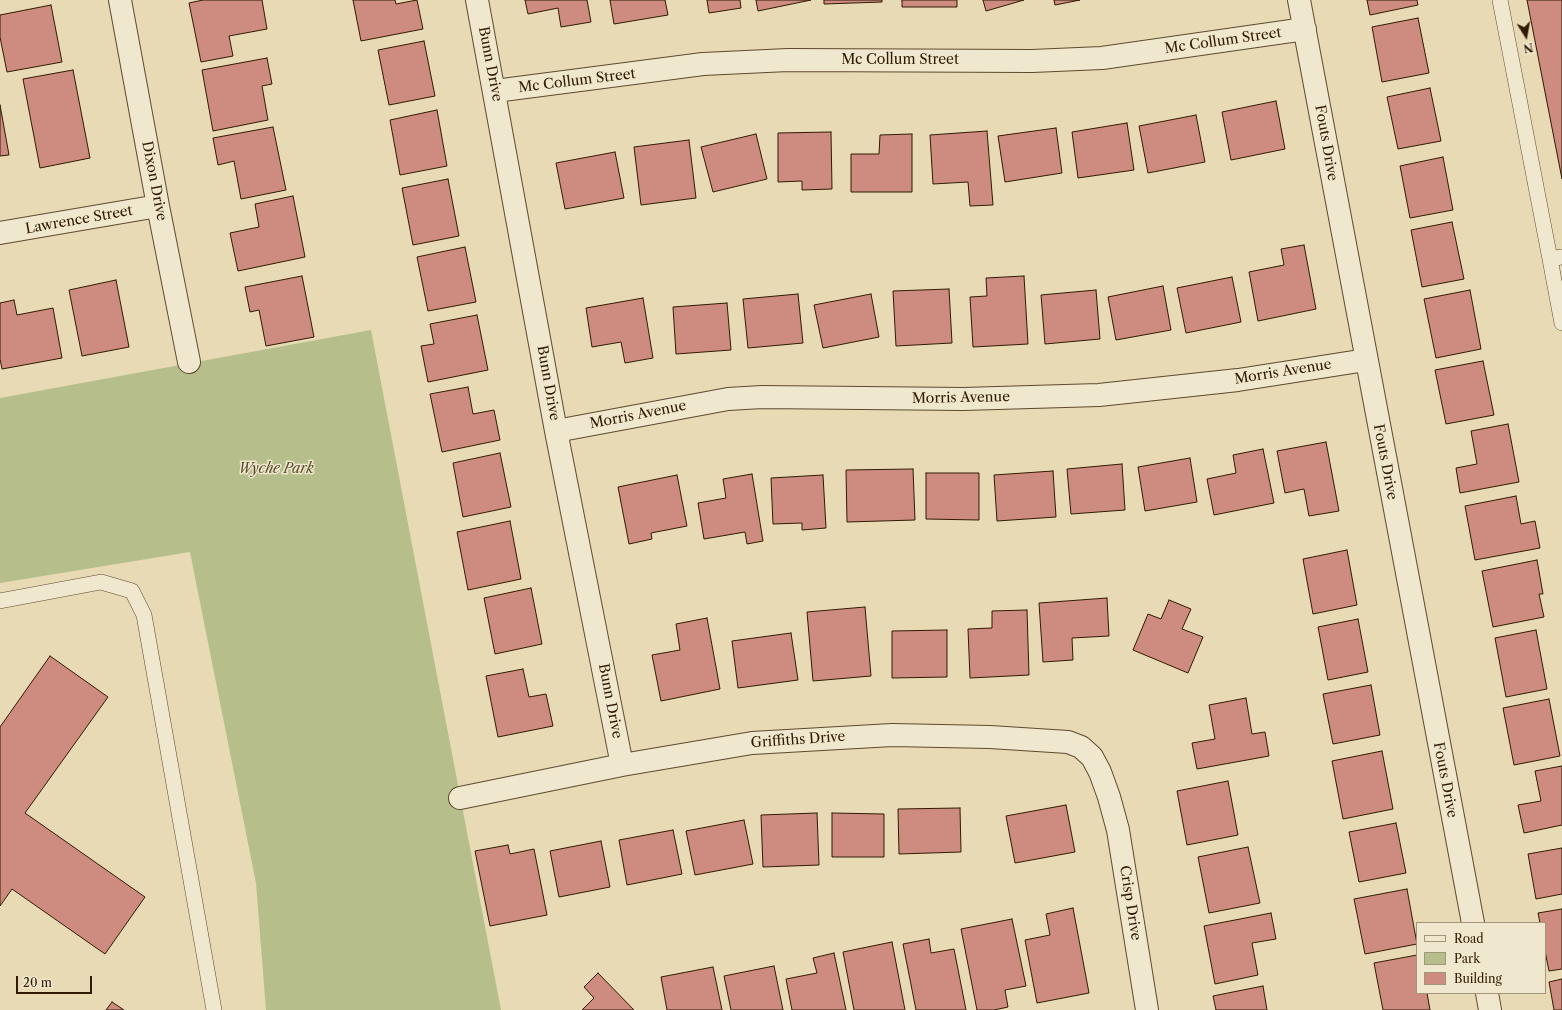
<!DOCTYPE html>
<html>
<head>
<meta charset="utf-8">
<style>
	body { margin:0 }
	#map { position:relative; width:1562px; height:1010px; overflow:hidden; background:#e7dab4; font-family:"Libre Caslon Text",serif }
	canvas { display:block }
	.legend { position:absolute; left:1416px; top:922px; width:130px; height:72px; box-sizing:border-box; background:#efe7ce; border:1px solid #a3957c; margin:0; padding:5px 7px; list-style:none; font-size:12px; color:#311a02 }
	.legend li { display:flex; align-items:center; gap:8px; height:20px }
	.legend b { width:20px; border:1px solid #a3957c }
	.north { position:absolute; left:1506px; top:16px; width:40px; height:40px; -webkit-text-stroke:3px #efe7ce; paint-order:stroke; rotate:169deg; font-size:11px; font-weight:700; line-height:16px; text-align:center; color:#311a02 }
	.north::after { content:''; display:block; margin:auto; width:14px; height:18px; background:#311a02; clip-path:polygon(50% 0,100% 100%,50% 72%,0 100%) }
	.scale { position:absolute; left:16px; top:976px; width:76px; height:18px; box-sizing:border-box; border:2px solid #311a02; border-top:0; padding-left:5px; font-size:12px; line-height:14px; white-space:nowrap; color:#311a02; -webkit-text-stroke:3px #efe7ce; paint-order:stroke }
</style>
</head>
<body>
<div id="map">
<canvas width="1562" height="1010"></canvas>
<ul class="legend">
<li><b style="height:5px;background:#efe7ce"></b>Road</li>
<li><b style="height:11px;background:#b6bf8c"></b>Park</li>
<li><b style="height:11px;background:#ce8c80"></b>Building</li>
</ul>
<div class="north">N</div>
<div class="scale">20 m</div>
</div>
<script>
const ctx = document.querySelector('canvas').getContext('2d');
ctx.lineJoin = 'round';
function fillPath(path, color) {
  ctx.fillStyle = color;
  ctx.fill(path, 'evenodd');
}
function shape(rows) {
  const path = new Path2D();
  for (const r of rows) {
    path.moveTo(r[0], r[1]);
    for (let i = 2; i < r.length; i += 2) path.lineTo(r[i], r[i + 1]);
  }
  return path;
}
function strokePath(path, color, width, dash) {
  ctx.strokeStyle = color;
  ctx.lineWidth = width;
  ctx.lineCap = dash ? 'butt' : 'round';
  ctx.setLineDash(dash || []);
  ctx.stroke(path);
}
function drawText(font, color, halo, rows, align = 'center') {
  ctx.font = font + ' "Libre Caslon Text",serif';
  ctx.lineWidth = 3;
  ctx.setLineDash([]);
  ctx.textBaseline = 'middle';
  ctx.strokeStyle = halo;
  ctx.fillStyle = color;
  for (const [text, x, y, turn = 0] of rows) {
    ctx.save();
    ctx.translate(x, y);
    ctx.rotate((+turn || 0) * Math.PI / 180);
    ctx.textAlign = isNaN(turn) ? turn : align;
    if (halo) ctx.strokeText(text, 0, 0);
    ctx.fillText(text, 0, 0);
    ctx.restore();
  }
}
fillPath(shape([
	[371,330,501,1010,266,1010,256,883,190,552,0,583,0,398]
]), '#b6bf8c');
const building = shape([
	[203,0,262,0,267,29,229,36,233,56,201,62,189,3,203,0],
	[353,0,395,0,396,4,417,0,423,29,361,41,353,0],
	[525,0,587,0,591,22,561,27,558,8,528,14,525,0],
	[610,0,665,0,668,15,614,24,610,0],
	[707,0,740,0,741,8,709,13,707,0],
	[756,0,811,0,758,11,756,0],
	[824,0,882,0,882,2,824,4,824,0],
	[902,0,957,0,957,7,902,7,902,0],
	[983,0,1024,0,986,11,983,0],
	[1054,0,1080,0,1055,5,1054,0],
	[1367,0,1417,0,1418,5,1370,15,1367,0],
	[1527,0,1562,0,1562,179,1527,0],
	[51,5,62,62,7,72,0,37,0,15,51,5],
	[1418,18,1429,73,1382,82,1372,27,1418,18],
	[424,41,435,96,389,105,378,50,424,41],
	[267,58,272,84,262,86,268,120,213,131,202,70,267,58],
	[73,70,90,158,40,168,23,79,73,70],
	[1430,88,1441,141,1398,149,1387,97,1430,88],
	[1276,101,1285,149,1231,160,1222,112,1276,101],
	[0,105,9,155,0,156,0,105],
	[437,110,447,166,400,175,390,120,437,110],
	[1196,115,1205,162,1148,173,1139,126,1196,115],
	[1127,123,1134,170,1078,178,1072,132,1127,123],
	[273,127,286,190,241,199,234,161,218,165,213,138,273,127],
	[1056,128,1062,173,1005,182,998,136,1056,128],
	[987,131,993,205,970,206,968,182,933,184,930,135,987,131],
	[831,132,832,189,802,190,802,181,778,182,778,133,831,132],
	[756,134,767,179,713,192,701,147,756,134],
	[912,134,912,192,851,192,851,154,879,154,880,135,912,134],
	[689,140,696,198,641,205,634,147,689,140],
	[615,152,624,198,565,209,556,163,615,152],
	[1443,157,1453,210,1410,218,1400,166,1443,157],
	[448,179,459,236,413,245,402,188,448,179],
	[293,196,305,257,238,271,230,233,259,227,255,204,293,196],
	[1452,222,1464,279,1422,287,1411,230,1452,222],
	[1304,245,1316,309,1258,321,1249,272,1284,265,1281,249,1304,245],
	[465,247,476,302,428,311,417,257,465,247],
	[302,276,314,337,266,346,259,310,250,312,245,287,302,276],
	[1024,276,1028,344,973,347,970,297,987,296,986,278,1024,276],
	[1232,277,1241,322,1186,333,1177,288,1232,277],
	[116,280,129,347,82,356,69,290,116,280],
	[1163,286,1171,330,1116,340,1108,297,1163,286],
	[949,289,952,343,896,346,893,291,949,289],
	[1096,290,1100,339,1045,344,1041,295,1096,290],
	[1470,290,1481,349,1436,358,1424,299,1470,290],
	[798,294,803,343,748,348,743,299,798,294],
	[871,294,879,337,823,348,814,305,871,294],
	[643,298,653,358,625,363,621,342,592,347,586,308,643,298],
	[14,300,17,315,53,308,62,358,2,369,0,359,0,303,14,300],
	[727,303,731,350,676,354,673,307,727,303],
	[477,315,488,370,428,382,421,346,434,344,430,324,477,315],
	[1483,361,1494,415,1446,424,1435,370,1483,361],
	[468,387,473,414,494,410,500,440,442,452,430,394,468,387],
	[1508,424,1519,482,1460,493,1456,468,1477,464,1471,431,1508,424],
	[1326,442,1339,511,1309,516,1304,489,1285,493,1277,451,1326,442],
	[1263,449,1274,503,1214,515,1207,479,1236,473,1233,455,1263,449],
	[500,453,511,507,463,517,453,463,500,453],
	[1190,458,1197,502,1145,511,1138,467,1190,458],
	[1122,464,1125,510,1071,514,1067,469,1122,464],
	[913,469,915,520,847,522,846,470,913,469],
	[1053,471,1056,517,997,521,994,475,1053,471],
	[926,473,979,473,979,520,926,519,926,473],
	[752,474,763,541,747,544,745,532,704,539,698,503,726,498,723,479,752,474],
	[677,475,687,526,651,533,652,539,629,544,618,487,677,475],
	[823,475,826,528,802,530,802,523,773,524,771,478,823,475],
	[1516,496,1521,524,1535,521,1540,548,1475,560,1465,506,1516,496],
	[510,521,521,579,468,590,457,532,510,521],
	[1347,550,1357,605,1313,614,1303,559,1347,550],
	[1537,560,1543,594,1539,594,1544,617,1493,627,1482,571,1537,560],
	[531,588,542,644,495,654,484,598,531,588],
	[1107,598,1109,636,1072,638,1073,660,1043,662,1039,603,1107,598],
	[1169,600,1191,609,1182,629,1203,637,1188,673,1133,650,1148,614,1161,619,1169,600],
	[865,607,871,676,813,681,807,612,865,607],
	[1027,610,1029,675,970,678,968,629,992,628,992,611,1027,610],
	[707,618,720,689,661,701,652,655,680,650,676,624,707,618],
	[1358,619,1368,672,1328,680,1318,627,1358,619],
	[947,630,947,677,892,678,892,631,947,630],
	[1536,630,1547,689,1506,697,1495,638,1536,630],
	[791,633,798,680,738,688,732,641,791,633],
	[50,656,108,697,25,813,145,897,105,954,12,889,0,906,0,727,50,656],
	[523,669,529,697,546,694,553,726,498,737,486,676,523,669],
	[1371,685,1380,735,1333,744,1323,694,1371,685],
	[1246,698,1252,734,1265,732,1269,756,1197,769,1192,743,1215,739,1209,705,1246,698],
	[1549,699,1560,756,1514,765,1503,708,1549,699],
	[1382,751,1393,809,1343,819,1332,761,1382,751],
	[1562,766,1562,825,1524,833,1518,805,1541,801,1535,771,1562,766],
	[1228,781,1238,835,1187,845,1177,791,1228,781],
	[1066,805,1075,852,1015,863,1006,816,1066,805],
	[960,808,961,852,899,854,898,809,960,808],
	[817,813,819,865,763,867,761,815,817,813],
	[832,813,884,814,884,857,832,857,832,813],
	[744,820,753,864,695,875,686,831,744,820],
	[1396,823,1406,873,1359,882,1349,832,1396,823],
	[673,830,682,874,627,885,619,840,673,830],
	[601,841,610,887,559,897,550,851,601,841],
	[508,845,510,854,534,849,547,915,490,926,475,851,508,845],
	[1248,847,1260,903,1209,913,1198,857,1248,847],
	[1562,848,1562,894,1536,899,1528,854,1562,848],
	[1407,889,1417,944,1365,954,1354,899,1407,889],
	[1073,908,1089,993,1037,1003,1025,940,1050,935,1046,914,1073,908],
	[1562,909,1562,969,1549,971,1545,951,1545,923,1540,923,1538,913,1562,909],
	[1271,913,1276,939,1252,943,1258,975,1215,984,1204,926,1271,913],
	[1012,919,1026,986,1005,990,1008,1007,994,1010,977,1010,961,929,1012,919],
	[929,939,931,953,954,949,966,1010,916,1010,903,944,929,939],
	[892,942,905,1010,854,1010,843,952,892,942],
	[834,953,846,1010,792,1010,786,979,817,973,813,958,834,953],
	[1417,955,1417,993,1427,993,1430,1010,1383,1010,1374,963,1417,955],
	[774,966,783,1010,731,1010,724,976,774,966],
	[713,967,722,1010,667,1010,661,977,713,967],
	[598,973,634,1010,582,1010,594,998,584,987,598,973],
	[1562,979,1562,1010,1554,1010,1549,982,1562,979],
	[1263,986,1267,1010,1216,1010,1213,996,1263,986],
	[112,1002,124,1010,106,1010,112,1002]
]);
fillPath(building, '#ce8c80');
strokePath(building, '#311a02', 1);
const service = shape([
	[1500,0,1550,259],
	[1562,257,1550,259,1562,323],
	[0,601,101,582,132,591,144,615,214,1010]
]);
const minor = shape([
	[120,0,158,206,189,362],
	[477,0,556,431,622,765],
	[1299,0,1473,923],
	[495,91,703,64,788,60,1032,61,1102,58,1305,29],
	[0,233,158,206],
	[556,431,728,399,762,397,963,399,1099,395,1238,380,1366,360],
	[460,798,622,765,752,743,892,735,990,737,1068,742,1081,747,1092,757,1100,772,1109,797,1118,830,1147,1010],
	[1487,993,1490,1010]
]);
strokePath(service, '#5e4a2e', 16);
strokePath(minor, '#5e4a2e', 24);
strokePath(service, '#efe7ce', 15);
strokePath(minor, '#efe7ce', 22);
drawText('14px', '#311a02', '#efe7ce', [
	["Mc Collum Street",1223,41,-8],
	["Mc Collum Street",900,60],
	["Bunn Drive",490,64,79],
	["Mc Collum Street",577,81,-7],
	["Fouts Drive",1326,143,80],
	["Dixon Drive",154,181,79],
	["Lawrence Street",79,220,-10],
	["Morris Avenue",1283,372,-9],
	["Bunn Drive",548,383,80],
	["Morris Avenue",961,398,-1],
	["Morris Avenue",638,415,-11],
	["Fouts Drive",1385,462,79],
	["Bunn Drive",610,701,79],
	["Griffiths Drive",798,740,-4],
	["Fouts Drive",1445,780,79],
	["Crisp Drive",1130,903,81]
]);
drawText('italic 14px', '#594c2b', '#efe7ce', [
	["Wyche Park",276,469]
]);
</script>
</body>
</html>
